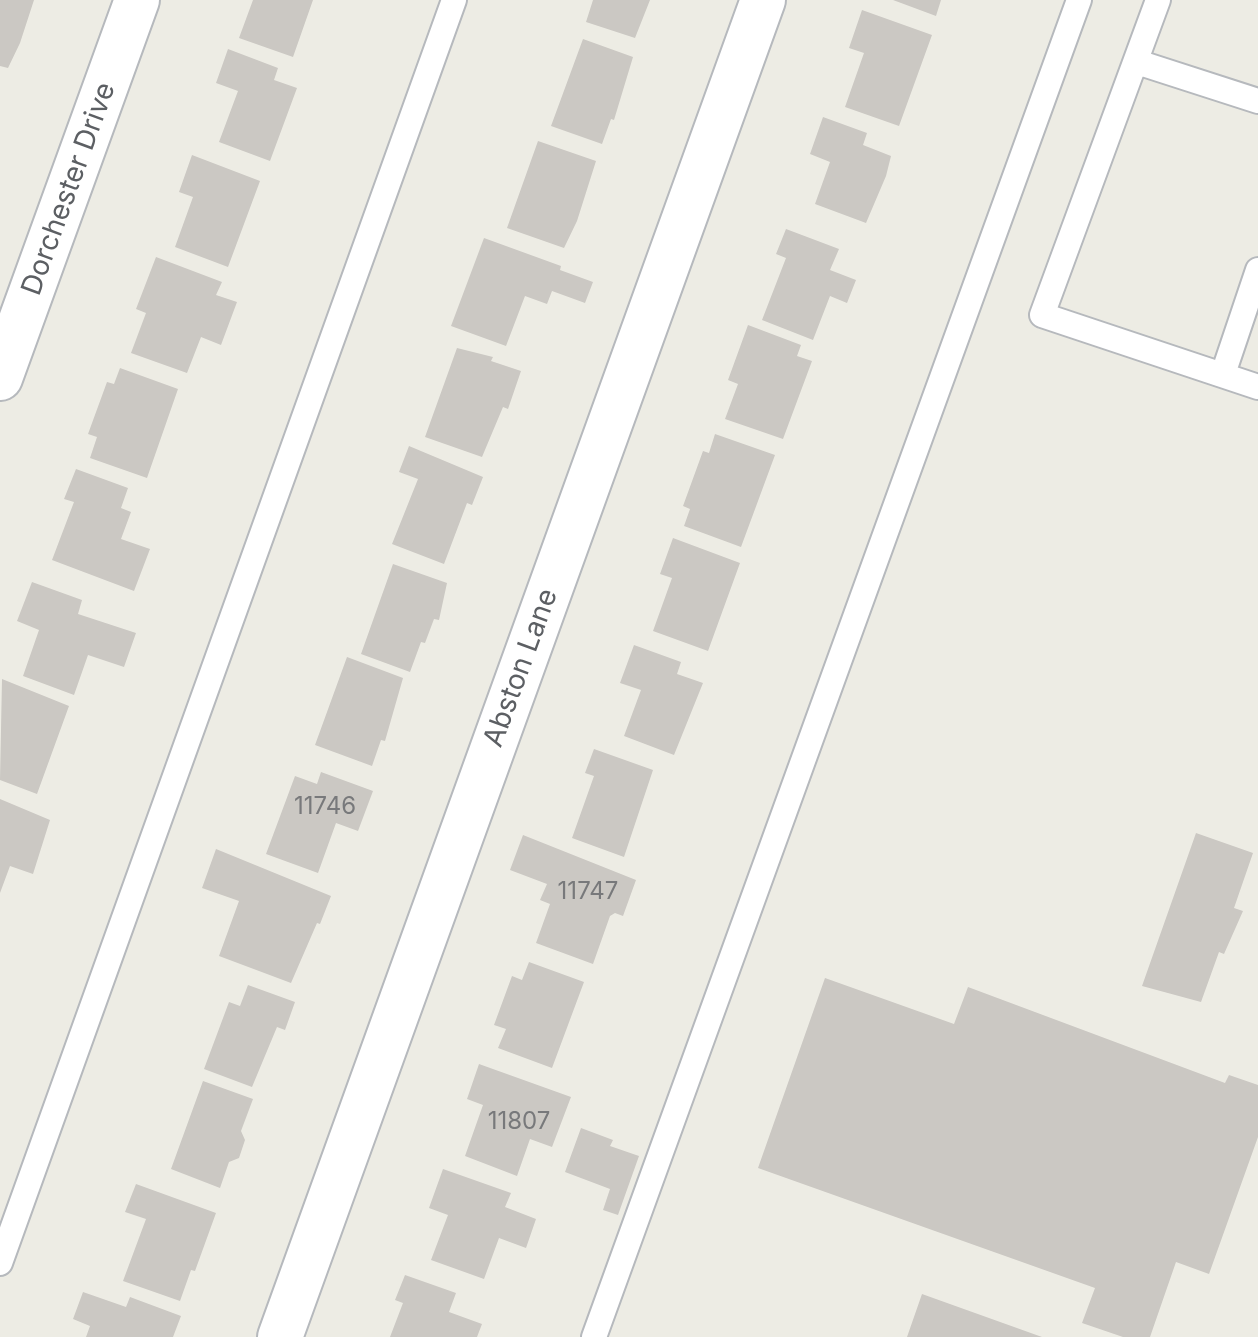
<!DOCTYPE html>
<html>
<head>
<meta charset="utf-8">
<style>
	body { margin:0 }
	canvas { display:block; background:#edece4 }
</style>
</head>
<body>
<canvas width="1258" height="1337"></canvas>
<script>
const ctx = document.querySelector('canvas').getContext('2d');
ctx.lineJoin = 'round';
function fillPath(path, color) {
  ctx.fillStyle = color;
  ctx.fill(path, 'evenodd');
}
function shape(rows) {
  const path = new Path2D();
  for (const r of rows) {
    path.moveTo(r[0], r[1]);
    for (let i = 2; i < r.length; i += 2) path.lineTo(r[i], r[i + 1]);
  }
  return path;
}
function strokePath(path, color, width, dash) {
  ctx.strokeStyle = color;
  ctx.lineWidth = width;
  ctx.lineCap = dash ? 'butt' : 'round';
  ctx.setLineDash(dash || []);
  ctx.stroke(path);
}
function drawText(font, color, halo, rows, align = 'center') {
  ctx.font = font + ' Inter,sans-serif';
  ctx.lineWidth = 7;
  ctx.setLineDash([]);
  ctx.textBaseline = 'middle';
  ctx.strokeStyle = halo;
  ctx.fillStyle = color;
  for (const [text, x, y, turn = 0] of rows) {
    ctx.save();
    ctx.translate(x, y);
    ctx.rotate((+turn || 0) * Math.PI / 180);
    ctx.textAlign = isNaN(turn) ? turn : align;
    if (halo) ctx.strokeText(text, 0, 0);
    ctx.fillText(text, 0, 0);
    ctx.restore();
  }
}
fillPath(shape([
	[0,0,34,0,20,43,8,68,0,66],
	[253,0,313,0,293,57,239,38],
	[593,0,650,0,635,38,586,22],
	[893,0,941,0,936,16],
	[862,10,932,35,899,126,845,107,864,53,849,48],
	[583,39,633,57,614,120,611,119,602,144,551,126],
	[228,49,278,68,274,80,297,88,270,161,219,142,238,91,216,83],
	[823,117,867,133,863,145,891,156,886,176,866,223,815,204,830,162,810,154],
	[538,141,596,161,577,221,564,248,507,228],
	[192,155,260,181,228,267,175,247,193,197,179,192],
	[786,229,839,249,830,270,856,280,847,303,830,296,813,340,762,320,786,258,776,254],
	[484,238,561,266,560,270,593,282,585,303,552,291,547,304,525,296,506,346,451,326],
	[156,257,222,282,216,295,237,302,221,345,201,337,187,373,131,353,146,313,136,309],
	[748,325,801,345,797,356,812,361,783,439,725,419,738,384,728,380],
	[457,348,493,357,491,361,521,371,508,409,503,407,482,457,425,437],
	[120,368,178,389,147,478,90,458,97,437,88,434,107,382,114,384],
	[715,434,775,455,741,547,684,526,690,509,683,506,703,451,709,453],
	[409,446,483,477,472,505,467,503,444,564,392,544,418,479,399,472],
	[76,469,128,488,121,508,131,512,121,539,150,549,134,591,52,560,74,502,64,499],
	[673,538,740,563,708,651,653,631,672,578,660,574],
	[393,564,447,583,439,620,434,619,425,643,421,642,410,672,361,654],
	[32,582,82,600,78,614,136,633,124,667,88,655,74,695,23,676,39,630,17,621],
	[634,645,681,662,677,674,703,683,674,755,624,736,641,690,620,683],
	[347,657,403,678,385,741,381,740,372,766,315,745],
	[2,679,69,706,37,794,0,780],
	[594,749,653,770,624,857,572,838,594,776,585,773],
	[321,772,373,791,358,831,336,823,318,873,266,854,295,776,317,784],
	[0,799,50,820,33,874,10,866,0,893],
	[1196,833,1253,853,1234,908,1243,911,1224,954,1219,952,1201,1002,1142,986],
	[523,835,636,880,623,916,615,913,610,916,593,964,536,943,550,904,540,900,547,884,510,870],
	[216,849,331,896,320,924,317,923,291,983,219,956,239,901,202,888],
	[529,962,584,982,552,1068,498,1048,506,1029,494,1025,512,976,522,980],
	[825,978,954,1024,968,987,1225,1083,1229,1075,1258,1085,1258,1137,1209,1274,1176,1262,1150,1337,1123,1337,1082,1323,1095,1288,758,1168],
	[248,985,295,1002,285,1030,277,1027,252,1087,204,1069,229,1002,240,1006],
	[479,1064,571,1097,552,1147,530,1139,517,1176,465,1156,483,1105,467,1099],
	[203,1081,253,1099,241,1131,245,1140,239,1158,229,1162,220,1188,171,1169],
	[581,1128,613,1140,610,1146,639,1156,618,1215,603,1210,610,1189,565,1172],
	[443,1169,511,1193,505,1207,536,1219,526,1248,499,1238,484,1279,431,1260,448,1215,429,1208],
	[136,1184,216,1213,195,1271,191,1270,180,1301,123,1281,146,1219,125,1212],
	[405,1275,456,1293,449,1312,482,1324,477,1337,390,1337,403,1303,395,1300],
	[83,1292,126,1307,130,1297,181,1316,173,1337,86,1337,90,1326,73,1319],
	[922,1294,1042,1337,907,1337]
]), '#cbc8c3');
const lane = shape([
	[1158,0,1042,315,1258,387],
	[1137,62,1258,101],
	[1223,374,1258,270],
	[0,1263,454,0],
	[594,1337,1079,0]
]);
const street = shape([
	[0,378,137,0],
	[280,1337,763,0]
]);
strokePath(lane, '#b6b9bd', 28);
strokePath(street, '#b6b9bd', 48);
strokePath(lane, '#fff', 24);
strokePath(street, '#fff', 44);
drawText('24px', '#78797b', null, [
	["11746",325,807],
	["11747",588,892],
	["11807",519,1122]
]);
drawText('28px', '#5c5f63', '#fff', [
	["Dorchester Drive",69,189,-70],
	["Abston Lane",521,668,-70]
]);
</script>
</body>
</html>
